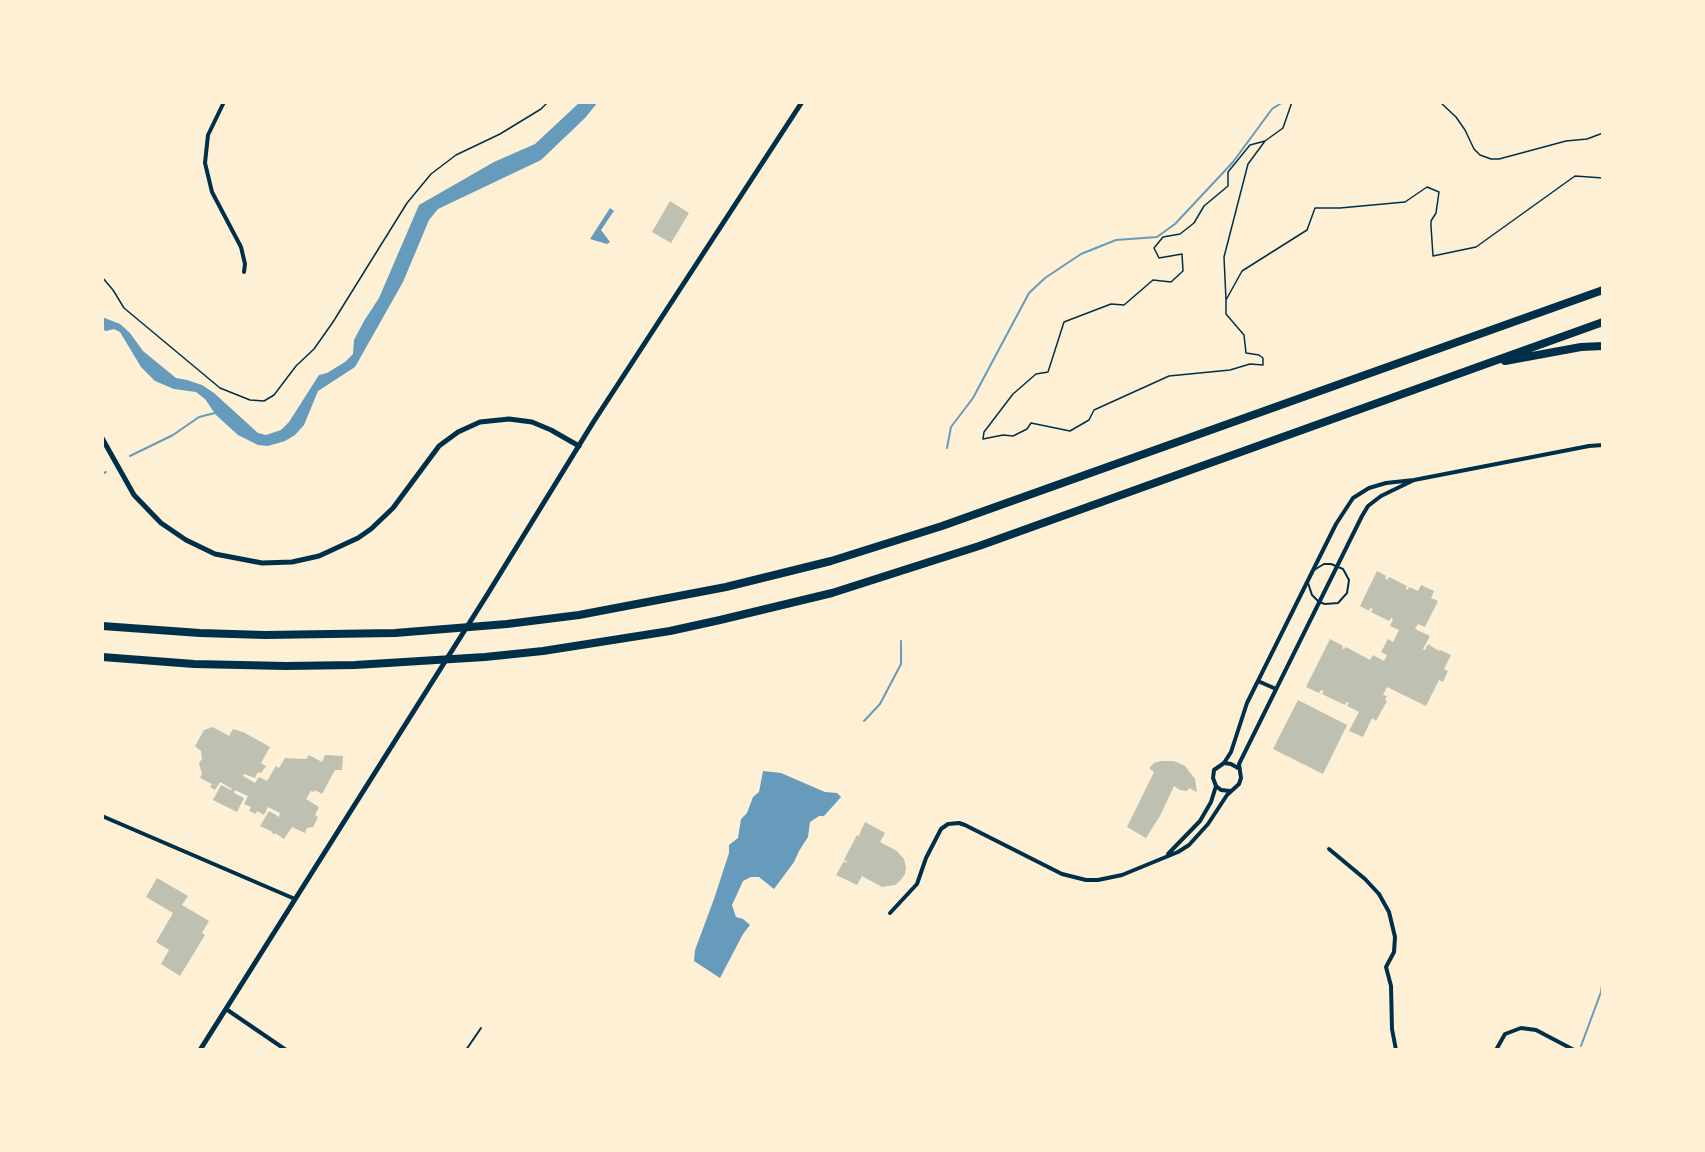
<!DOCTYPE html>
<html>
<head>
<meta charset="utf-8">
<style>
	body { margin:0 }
	#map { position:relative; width:1705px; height:1152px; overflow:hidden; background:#fdf0d5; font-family:Helvetica,sans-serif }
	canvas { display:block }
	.frame { position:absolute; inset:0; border:104px solid #fdf0d5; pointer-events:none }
</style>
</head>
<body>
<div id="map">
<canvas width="1705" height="1152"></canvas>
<div class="frame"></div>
</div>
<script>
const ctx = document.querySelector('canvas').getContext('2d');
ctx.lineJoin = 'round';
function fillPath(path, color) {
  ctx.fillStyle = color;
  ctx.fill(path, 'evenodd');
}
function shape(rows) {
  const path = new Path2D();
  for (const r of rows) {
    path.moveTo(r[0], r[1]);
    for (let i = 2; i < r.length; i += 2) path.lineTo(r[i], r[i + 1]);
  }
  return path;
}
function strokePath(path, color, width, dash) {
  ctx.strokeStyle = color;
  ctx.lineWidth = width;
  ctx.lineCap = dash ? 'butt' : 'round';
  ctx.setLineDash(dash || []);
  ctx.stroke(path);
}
fillPath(shape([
	[580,102,598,102,585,118,541,160,438,209,429,220,403,282,355,367,318,391,304,425,295,435,285,441,268,446,258,445,238,435,216,415,205,399,196,392,174,389,155,381,141,367,120,332,114,329,106,331,102,329,102,317,120,324,130,333,143,351,176,378,187,380,202,385,214,393,258,433,266,435,281,430,289,422,319,375,327,373,345,362,353,354,354,340,364,321,379,298,419,205,494,162,535,144],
	[610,208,614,211,601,230,610,242,607,244,590,239],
	[763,771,781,773,825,792,837,793,841,797,824,816,819,816,810,822,808,837,799,851,794,862,774,889,759,877,751,877,743,881,732,905,736,917,743,919,750,925,743,934,720,978,694,961,695,950,714,899,729,853,729,845,738,838,741,819,747,813,753,797,759,792]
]), '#669bbc');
strokePath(shape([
	[947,448,951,427,973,398,1029,293,1045,278,1081,254,1116,240,1157,237,1175,224,1233,162,1272,109,1283,102],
	[130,456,173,435,199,417,215,413],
	[102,474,106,472],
	[864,721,880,704,901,664,901,641],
	[1581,1046,1601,992,1603,978]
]), '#669bbc', 2);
fillPath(shape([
	[670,201,689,213,671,243,652,232],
	[1377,571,1386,576,1385,578,1387,580,1389,577,1407,586,1406,589,1408,590,1409,587,1418,591,1421,585,1434,591,1431,598,1438,601,1425,627,1418,624,1415,629,1430,636,1423,649,1425,650,1428,644,1439,651,1440,650,1451,655,1444,669,1448,671,1443,682,1439,680,1426,706,1387,687,1383,695,1387,696,1385,700,1387,701,1376,721,1372,718,1363,737,1349,731,1359,712,1347,706,1349,703,1346,702,1345,705,1322,694,1324,691,1321,690,1319,693,1306,687,1330,639,1343,646,1342,648,1344,649,1346,647,1370,660,1373,655,1384,661,1387,655,1381,652,1388,639,1393,642,1399,630,1390,626,1393,619,1391,618,1389,621,1371,612,1373,609,1370,608,1369,611,1360,606],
	[1298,700,1347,725,1323,774,1273,749],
	[213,727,229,736,233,729,245,733,270,747,261,763,266,766,261,773,258,772,255,778,244,774,243,776,255,783,259,777,267,781,276,766,279,768,285,758,306,759,309,755,322,762,325,755,343,756,342,770,335,770,322,794,315,790,314,792,311,791,306,799,319,807,315,815,318,817,313,827,307,828,305,833,292,827,284,839,275,833,274,835,271,831,260,826,269,811,279,817,280,813,268,807,264,815,257,811,256,814,249,811,251,807,244,804,248,796,235,790,234,793,244,798,237,812,213,800,221,785,231,790,232,789,220,782,215,790,210,787,212,784,200,778,202,774,199,763,202,759,201,751,195,746,204,730],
	[1161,761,1174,761,1185,766,1195,779,1197,792,1189,788,1187,791,1180,790,1174,786,1160,816,1146,838,1127,827,1154,772,1149,768,1154,763],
	[865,822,885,833,880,842,897,851,904,859,906,867,905,874,900,881,895,885,882,887,862,876,857,885,836,875,844,861,846,863,847,861,844,860,857,835,860,837,859,835],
	[157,878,188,896,182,905,209,921,202,933,205,935,180,976,161,964,169,950,156,942,173,913,146,897]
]), '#bec0b2');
strokePath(shape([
	[1292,102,1283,128,1265,141,1248,164,1224,257,1226,300,1242,271,1307,230,1315,208,1340,208,1405,202,1427,187,1439,192,1436,213,1431,221,1431,226,1433,256,1476,247,1575,176,1603,178],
	[1440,102,1456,117,1465,130,1474,149,1480,155,1491,159,1499,159,1566,141,1587,139,1603,133],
	[102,277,113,290,124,308,220,388,250,400,264,401,274,395,296,366,314,349,333,322,407,203,431,174,456,155,500,134,541,109,548,102],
	[1226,300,1226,314,1244,335,1246,353,1259,355,1263,358,1263,365,1250,364,1230,370,1169,376,1094,410,1089,420,1070,431,1031,423,1027,429,1013,436,1003,435,983,439,984,432,1013,394,1036,374,1048,372,1064,322,1111,304,1124,305,1153,280,1171,282,1183,271,1182,254,1159,258,1154,248,1163,237,1180,234,1194,223,1204,206,1228,186,1228,172,1250,145,1265,141]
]), '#003049', 1.5);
strokePath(shape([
	[1308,583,1312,595,1319,602,1325,604,1338,603,1347,593,1349,580,1343,569,1331,564,1324,564,1314,570],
	[466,1050,481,1028]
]), '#003049', 2);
strokePath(shape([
	[224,102,208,135,205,163,212,192,241,247,245,264,244,272],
	[1258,681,1276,689],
	[1224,763,1231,764,1238,768],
	[1230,791,1221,790,1216,786,1213,778,1214,770,1224,763,1231,752,1247,703,1336,524,1353,498,1369,488,1386,483,1414,480,1589,446,1603,445],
	[102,816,295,899],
	[1329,849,1365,879,1379,894,1389,912,1395,937,1394,952,1386,967,1391,986,1392,1029,1396,1050],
	[1168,854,1200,821,1211,802,1216,786],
	[890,913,917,884,926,858,941,829,948,824,959,823,965,825,1062,874,1086,880,1098,880,1122,875,1178,852,1189,845,1208,824,1227,795,1239,784,1241,778,1239,764,1362,516,1368,506,1381,496,1414,480],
	[226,1009,286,1050],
	[1496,1050,1505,1034,1521,1028,1536,1030,1574,1050]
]), '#003049', 4);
strokePath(shape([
	[102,438,134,495,161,523,186,540,215,554,262,563,292,562,319,556,358,538,371,529,393,508,439,446,458,432,480,422,509,419,532,422,551,430,579,446]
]), '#003049', 5);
strokePath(shape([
	[200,1050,487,595,594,421,802,102]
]), '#003049', 5);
strokePath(shape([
	[1505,361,1581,347,1603,346],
	[102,626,200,633,265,635,395,633,507,624,579,615,726,587,831,561,942,526,1603,290],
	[102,657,194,664,286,666,355,665,485,657,543,651,670,631,720,620,832,593,979,546,1603,322]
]), '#003049', 8);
</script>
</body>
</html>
